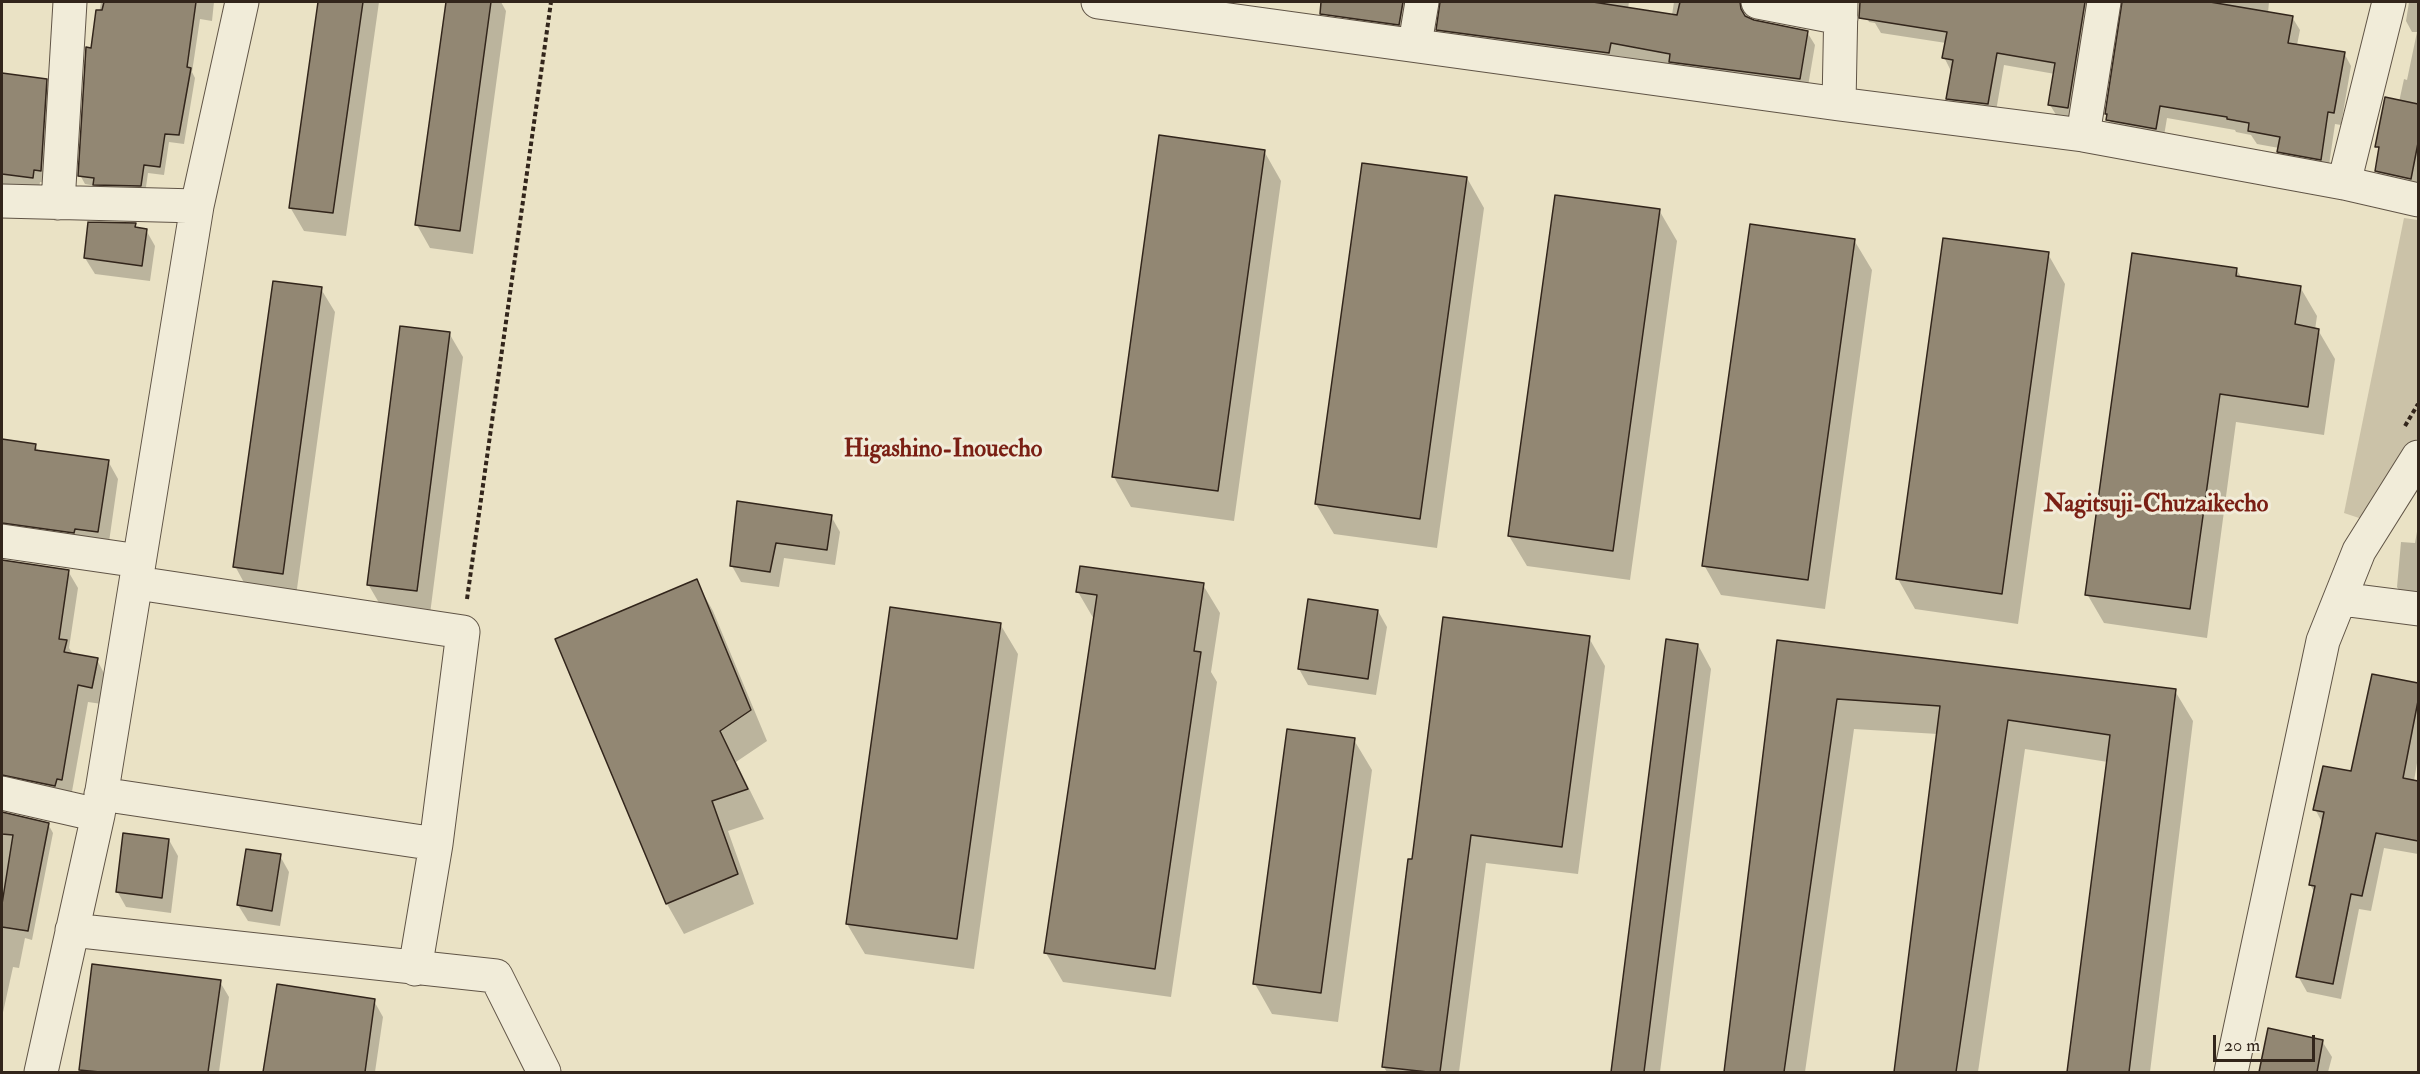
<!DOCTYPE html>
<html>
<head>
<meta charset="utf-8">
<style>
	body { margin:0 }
	#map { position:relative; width:2420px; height:1074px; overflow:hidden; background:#eae2c5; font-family:"IM FELL Double Pica",serif }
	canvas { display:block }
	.frame { position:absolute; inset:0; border:3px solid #32251b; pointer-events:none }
	.scale { position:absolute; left:2213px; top:1035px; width:102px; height:27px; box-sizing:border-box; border:3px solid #32251b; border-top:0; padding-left:8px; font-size:18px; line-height:21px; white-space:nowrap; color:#32251b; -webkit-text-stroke:4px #f1ecd9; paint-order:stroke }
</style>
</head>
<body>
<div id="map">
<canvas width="2420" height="1074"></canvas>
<div class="frame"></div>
<div class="scale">20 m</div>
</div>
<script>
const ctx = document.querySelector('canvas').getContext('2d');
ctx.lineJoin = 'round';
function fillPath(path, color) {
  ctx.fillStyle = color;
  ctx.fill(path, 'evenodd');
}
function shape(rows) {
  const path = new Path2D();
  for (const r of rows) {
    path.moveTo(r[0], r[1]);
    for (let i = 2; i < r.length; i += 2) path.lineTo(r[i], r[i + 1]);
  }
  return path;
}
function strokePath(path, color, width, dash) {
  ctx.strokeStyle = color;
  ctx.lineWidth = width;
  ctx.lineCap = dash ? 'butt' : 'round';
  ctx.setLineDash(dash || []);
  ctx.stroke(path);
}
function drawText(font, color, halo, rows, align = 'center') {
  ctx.font = font + ' "IM FELL Double Pica",serif';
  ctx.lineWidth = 6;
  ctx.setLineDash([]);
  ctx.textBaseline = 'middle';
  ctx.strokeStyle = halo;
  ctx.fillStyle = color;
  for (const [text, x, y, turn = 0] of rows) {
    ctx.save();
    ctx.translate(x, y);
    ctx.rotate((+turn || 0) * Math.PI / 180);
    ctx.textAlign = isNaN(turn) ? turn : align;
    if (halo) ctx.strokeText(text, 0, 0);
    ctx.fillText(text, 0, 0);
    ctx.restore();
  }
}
fillPath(shape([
	[2404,218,2418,220,2418,437,2362,519,2344,513]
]), '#cbc2a8');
fillPath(shape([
	[101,2,214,2,212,21,200,19,192,72,195,78,184,144,169,142,164,175,148,173,145,194,100,193,96,186,85,184,80,175,93,49],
	[320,2,379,2,346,236,304,231,290,207],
	[448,2,501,2,506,11,473,254,430,248,417,225],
	[1349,2,1418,2,1406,37,1354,30,1346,17],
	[1441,2,1629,2,1628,9,1672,15,1674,2,1753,2,1747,12,1747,18,1753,22,1807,32,1815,45,1807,92,1618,56,1616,66,1446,43,1438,29],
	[1860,2,2099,2,2075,121,2058,118,2050,105,2055,74,2004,65,1995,117,1955,112,1948,98,1951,71,1944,57,1946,43,1881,33,1875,23,1869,22],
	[2124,2,2269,2,2268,13,2292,17,2300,30,2297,45,2344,53,2351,66,2341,125,2335,124,2328,172,2287,165,2279,151,2279,148,2257,144,2251,135,2236,132,2235,130,2167,118,2163,142,2116,133,2107,114],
	[2409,2,2418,2,2418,189,2383,181,2376,171,2380,152,2377,146,2399,102,2404,79,2407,80,2417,32,2412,32,2406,21],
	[2,75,46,81,53,94,48,183,40,182,39,190,2,192],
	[1264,151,1281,181,1234,521,1131,507,1114,477],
	[1467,178,1484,208,1437,548,1334,534,1316,504],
	[1659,210,1677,241,1630,580,1527,566,1509,536],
	[135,225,137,229,146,230,155,246,150,281,95,274,85,258],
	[1854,240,1872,270,1825,609,1721,595,1704,565],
	[2048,254,2065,284,2018,624,1915,609,1898,579],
	[2236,269,2242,278,2300,287,2317,316,2315,330,2318,330,2335,359,2324,435,2236,422,2207,638,2104,623,2087,594],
	[321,289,335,312,296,596,248,590,235,566],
	[449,333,463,357,430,614,382,608,368,584],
	[2,441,35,445,39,452,108,461,118,479,108,549,2,543],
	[738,503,831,516,840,532,835,565,784,558,779,587,741,582,732,566],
	[2418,526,2418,604,2406,602,2397,587,2401,542,2415,543],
	[2,561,68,571,78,588,69,648,74,656,97,660,106,677,102,704,88,702,71,797,31,795,21,777,22,772,2,768],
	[696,581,713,611,767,741,736,762,764,819,728,831,754,904,684,934,667,904,557,639],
	[1203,585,1220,613,1211,672,1217,682,1171,997,1063,982,1046,953,1095,621,1078,592],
	[1378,611,1387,627,1376,695,1308,685,1299,669],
	[1000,624,1018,654,974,969,865,954,847,924],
	[1589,638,1605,666,1578,874,1486,863,1459,1072,1387,1072,1383,1066,1413,861],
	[1668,641,1698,645,1711,669,1660,1072,1613,1072],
	[1778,642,2175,691,2193,721,2150,1072,2069,1072,2108,762,2025,749,1978,1072,1896,1072,1938,734,1854,729,1805,1072,1726,1072],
	[2373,675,2418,685,2418,757,2414,781,2418,782,2418,854,2384,848,2371,911,2359,909,2341,999,2307,992,2298,976,2315,894,2310,884,2323,824,2315,809,2352,773],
	[1354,740,1372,770,1338,1022,1272,1014,1255,984],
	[2,815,48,824,53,833,32,940,25,938,19,968,13,967,2,1017],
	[169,840,178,856,171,913,126,907,117,891],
	[280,856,289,872,280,926,248,921,238,905],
	[220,982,229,997,219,1072,82,1072,81,1070],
	[278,986,374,1001,383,1017,375,1072,265,1072],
	[2269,1030,2322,1041,2332,1057,2328,1072,2260,1072]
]), '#0003');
const building = shape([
	[104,2,196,2,187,67,191,68,179,135,165,134,160,167,144,165,141,186,93,185,94,178,78,176,86,47,91,48,96,10,102,10,104,2],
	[318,2,363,2,333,213,289,208,318,2],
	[446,2,491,2,460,231,415,225,446,2],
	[1321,2,1403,2,1399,25,1320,14,1321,2],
	[1440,2,1593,2,1677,15,1680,2,1740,2,1741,9,1745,16,1754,20,1808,31,1800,79,1669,62,1670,54,1611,43,1609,53,1436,30,1440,2],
	[1860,2,2085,2,2068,108,2048,105,2055,63,1997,53,1988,104,1946,99,1953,60,1942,58,1947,32,1859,18,1860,2],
	[2122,2,2210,2,2293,16,2288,43,2345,52,2334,113,2328,112,2321,160,2277,152,2280,137,2248,131,2249,123,2227,119,2227,117,2160,106,2156,129,2106,120,2107,114,2105,114,2122,2],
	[2,73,47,79,41,171,34,170,33,178,2,174,2,73],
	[2385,97,2418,104,2418,143,2411,179,2375,171,2379,147,2375,147,2385,97],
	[1159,135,1265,150,1218,491,1112,477,1159,135],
	[1362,163,1467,177,1420,519,1315,504,1362,163],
	[1555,195,1660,209,1613,551,1508,536,1555,195],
	[88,222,136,223,135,227,147,229,142,266,84,258,88,222],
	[1750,224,1855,239,1808,580,1702,566,1750,224],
	[1943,238,2049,252,2002,594,1896,579,1943,238],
	[2132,253,2237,268,2236,276,2301,286,2295,324,2319,329,2308,407,2220,394,2190,609,2085,595,2132,253],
	[273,281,322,287,283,574,233,567,273,281],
	[400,326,450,332,417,591,367,585,400,326],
	[2,439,36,444,35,450,109,460,98,532,75,529,74,533,2,523,2,439],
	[737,501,832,515,827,550,776,543,770,572,730,566,737,501],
	[2,560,69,570,59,639,67,640,64,652,98,658,92,688,78,685,62,780,57,779,55,786,2,775,2,560],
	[1080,566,1204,583,1194,651,1201,652,1155,969,1044,953,1097,595,1076,592,1080,566],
	[697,579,751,710,720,731,748,789,712,801,738,874,666,904,555,639,697,579],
	[1308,599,1378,610,1368,679,1298,669,1308,599],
	[890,607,1001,623,957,939,846,924,890,607],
	[1443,617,1590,636,1562,847,1471,835,1440,1072,1428,1072,1382,1067,1408,859,1412,859,1443,617],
	[1666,639,1698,644,1644,1072,1611,1072,1666,639],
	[1777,640,2176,689,2129,1072,2067,1072,2110,735,2008,720,1956,1072,1894,1072,1940,706,1837,699,1784,1072,1724,1072,1777,640],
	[2372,674,2418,683,2418,701,2403,778,2418,781,2418,841,2376,833,2362,896,2351,894,2333,984,2296,977,2315,886,2309,885,2324,812,2313,810,2323,766,2351,771,2372,674],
	[1287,729,1355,738,1321,993,1253,984,1287,729],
	[2,812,49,823,28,931,2,927,2,904,13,835,2,834,2,812],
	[123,833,169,839,162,898,116,892,123,833],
	[246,849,281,854,272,911,237,905,246,849],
	[92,964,221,980,208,1072,100,1072,79,1070,92,964],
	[277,984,375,999,365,1072,263,1072,277,984],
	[2268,1028,2323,1040,2317,1072,2259,1072,2268,1028]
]);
fillPath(building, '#928773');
strokePath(building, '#32251b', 1.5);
const minor = shape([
	[1098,2,1839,104,2083,135,2344,183,2418,200],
	[1758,2,1841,18],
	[1415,44,1422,2],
	[1839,104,1841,2],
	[2083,135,2104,2],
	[2344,183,2389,2],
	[2,201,197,206],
	[58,203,70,2],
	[2,541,139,561],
	[137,583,463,632,436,844,415,969],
	[2341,599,2418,609],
	[2,793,98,815],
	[101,794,436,844],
	[72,930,496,976,544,1072],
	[41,1072,98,815,197,206,242,2],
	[2231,1072,2323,641,2359,551,2418,457]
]);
strokePath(minor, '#605446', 35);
strokePath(shape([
	[2405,426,2418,404],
	[467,599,551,2]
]), '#32251b', 4, [4.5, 3]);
strokePath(minor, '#f1ecd9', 33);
drawText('bold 24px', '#7a1f14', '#f1ecd9', [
	["Higashino-Inouecho",943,451],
	["Nagitsuji-Chuzaikecho",2156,506]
]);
</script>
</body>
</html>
